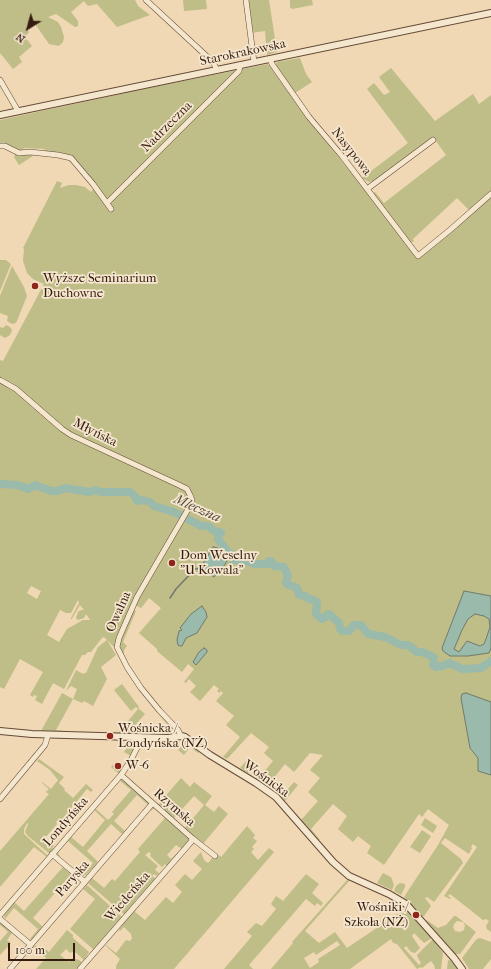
<!DOCTYPE html>
<html>
<head>
<meta charset="utf-8">
<style>
	body { margin:0 }
	#map { position:relative; width:491px; height:969px; overflow:hidden; background:#efd8b3; font-family:"IM FELL French Canon",serif }
	canvas { display:block }
	.north { position:absolute; left:8px; top:8px; width:40px; height:40px; -webkit-text-stroke:3px #f5e6ce; paint-order:stroke; rotate:217deg; font-size:11px; font-weight:700; line-height:16px; text-align:center; color:#351b0f }
	.north::after { content:''; display:block; margin:auto; width:14px; height:18px; background:#351b0f; clip-path:polygon(50% 0,100% 100%,50% 72%,0 100%) }
	.scale { position:absolute; left:8px; top:943px; width:67px; height:18px; box-sizing:border-box; border:2px solid #351b0f; border-top:0; padding-left:5px; font-size:12px; line-height:14px; white-space:nowrap; color:#351b0f; -webkit-text-stroke:3px #f5e6ce; paint-order:stroke }
</style>
</head>
<body>
<div id="map">
<canvas width="491" height="969"></canvas>
<div class="north">N</div>
<div class="scale">100 m</div>
</div>
<script>
const ctx = document.querySelector('canvas').getContext('2d');
ctx.lineJoin = 'round';
function fillPath(path, color) {
  ctx.fillStyle = color;
  ctx.fill(path, 'evenodd');
}
function shape(rows) {
  const path = new Path2D();
  for (const r of rows) {
    path.moveTo(r[0], r[1]);
    for (let i = 2; i < r.length; i += 2) path.lineTo(r[i], r[i + 1]);
  }
  return path;
}
function strokePath(path, color, width, dash) {
  ctx.strokeStyle = color;
  ctx.lineWidth = width;
  ctx.lineCap = dash ? 'butt' : 'round';
  ctx.setLineDash(dash || []);
  ctx.stroke(path);
}
function drawText(font, color, halo, rows, align = 'center') {
  ctx.font = font + ' "IM FELL French Canon",serif';
  ctx.lineWidth = 3.5;
  ctx.setLineDash([]);
  ctx.textBaseline = 'middle';
  ctx.strokeStyle = halo;
  ctx.fillStyle = color;
  for (const [text, x, y, turn = 0] of rows) {
    ctx.save();
    ctx.translate(x, y);
    ctx.rotate((+turn || 0) * Math.PI / 180);
    ctx.textAlign = isNaN(turn) ? turn : align;
    if (halo) ctx.strokeText(text, 0, 0);
    ctx.fillText(text, 0, 0);
    ctx.restore();
  }
}
fillPath(shape([
	[0,0,135,0,138,6,150,15,117,27,97,4,88,6,84,1,71,12,78,21,78,26,75,27,56,14,48,17,58,22,61,27,64,37,63,42,59,46,49,44,33,21,26,26,29,32,25,37,32,46,19,57,22,62,13,69,0,53],
	[183,0,206,0,207,9,184,11],
	[248,0,269,0,277,52,267,55,265,31,251,33],
	[290,0,312,0,313,5,292,9,290,7],
	[300,58,306,74,312,82,295,93,275,65,277,62],
	[268,64,308,120,363,187,416,257,491,194,491,932,487,929,486,926,489,921,486,919,483,920,450,894,448,896,451,898,450,899,444,896,477,847,473,844,471,847,472,848,469,854,445,838,441,843,461,859,463,863,434,902,427,897,425,898,431,906,424,916,422,916,404,897,438,845,449,825,428,809,422,817,419,814,384,865,367,853,371,846,358,836,353,842,338,829,347,816,333,804,311,829,320,840,319,840,300,819,302,819,318,801,308,792,320,778,310,770,323,755,310,753,294,772,285,764,268,785,270,788,253,777,258,779,273,761,264,753,269,747,251,733,227,759,223,757,240,737,226,725,234,716,216,701,223,693,221,691,219,693,217,691,219,689,214,685,200,701,190,692,196,686,189,679,186,683,184,682,194,669,188,664,182,672,157,651,157,649,139,633,161,608,149,598,141,608,135,605,116,649,104,637,102,638,91,652,88,652,85,655,82,655,64,689,53,683,42,704,35,700,37,696,34,695,33,697,30,695,43,672,20,659,4,689,0,687,0,360,3,361,44,284,33,279,27,273,23,261,24,249,23,248,57,181,62,183,60,188,69,185,76,185,85,187,91,192,94,187,71,160,44,152,45,149,24,148,21,151,4,143,0,144,0,120,134,91],
	[31,586,41,591,37,599,27,593],
	[78,600,79,603,71,618,71,620,80,605,84,610,81,610,78,612,76,618,78,620,84,618,86,614,90,620,83,620,67,629,59,642,47,635,60,610,66,613,71,613],
	[391,68,435,121,473,94,479,104,491,95,491,191,469,210,457,198,413,239,414,241,410,243,373,194,375,192,384,203,446,155,433,137,373,181,369,182,362,178,408,143,367,89,374,83,384,95,390,92,379,77],
	[15,154,31,154,33,156,19,165,14,157],
	[0,260,6,260,11,264,0,291],
	[12,266,24,287,27,296,16,323,12,324,7,321,8,316,0,313,0,296],
	[6,325,10,327,12,330,10,335,5,338,0,335,0,327,3,328],
	[133,610,136,611,123,642,127,646,124,650,124,654,122,654,120,644],
	[107,640,116,655,101,667,107,679,93,706,84,701,82,703,73,699,56,730,63,731,41,731,62,693,73,699,77,689,71,686,66,691,76,670,83,674,84,673,86,673,98,647],
	[122,684,139,707,138,708,145,714,129,732,133,734,94,732,119,732,138,709,136,707,131,711,114,690],
	[155,710,175,729,172,734,159,735,169,726],
	[132,741,136,741,136,745,131,756,124,752],
	[185,741,199,752,198,753,190,747,184,755,178,750],
	[39,759,64,777,59,783,65,789,64,790,73,798,86,784,93,790,91,792,87,789,63,818,63,820,60,819,59,821,56,821,57,824,45,838,54,846,52,848,54,849,50,854,28,836,25,832,28,824,27,823,24,829,24,834,48,856,47,857,34,847,0,887,0,851,49,794,46,792,49,789,42,783,42,782,51,789,58,780,50,770,37,761],
	[247,760,254,765,248,773,240,768],
	[116,761,125,767,119,774,111,767],
	[181,778,190,787,194,782,212,796,205,805,214,812,219,806,228,814,203,844,185,828,204,805,194,796,174,818,180,824,157,806],
	[122,779,148,802,148,804,147,806,147,804,137,795,114,821,125,831,122,834,111,824,87,851,98,862,86,875,83,876,81,874,83,872,85,873,93,863,68,841,59,851,58,854,60,856,59,857,57,855,57,852,71,837,83,847,105,820,94,810,96,809,108,820,114,814,112,812,131,790,120,781],
	[294,782,298,785,285,801,281,797],
	[153,807,188,837,190,839,182,849,176,845,167,855,171,859,178,852,179,853,167,866,165,864,162,867,150,856,151,854,149,852,145,855,158,866,155,870,159,873,157,876,154,874,152,876,156,879,136,900,125,915,88,883,92,878,104,888,112,879,115,881,140,852,138,849,165,818,155,808,150,811,149,810],
	[425,818,437,826,433,833,421,825],
	[247,826,255,835,253,838,257,841,252,847,254,849,251,852,258,860,269,848,274,852,174,969,116,969,116,966,120,959,106,946,106,945,116,953,126,940,130,941,132,938,131,934,124,927,120,931,119,930,131,913,131,914,136,909,135,912,145,920,166,897,173,903,182,892,175,885,185,874,192,880,202,869,193,861,201,852,204,860,208,863,213,857,215,858,219,855,221,857],
	[422,830,431,836,420,853,410,847],
	[63,867,73,876,68,878,33,918,43,927,32,939,29,940,38,929,14,908,5,919,4,915,14,902,24,911],
	[383,873,391,877,394,885,392,890,377,883],
	[306,874,319,884,312,893,323,903,321,906,317,903,315,906,306,899,249,965,253,969,224,969,252,936,247,932,256,923,262,926,276,909,271,904,276,896,283,901],
	[348,879,351,881,349,881,305,931,319,943,335,932,347,948,405,909,404,907,432,938,424,943,414,933,412,936,420,948,415,953,411,952,406,946,404,948,419,965,421,963,418,958,417,955,433,939,443,953,441,969,435,969,434,965,431,961,422,968,421,967,417,969,397,944,393,943,391,939,350,969,271,969,293,943,292,942],
	[337,941,340,945,318,959,319,962,310,968,304,958,314,952,316,955],
	[400,883,405,884,405,887,401,895,394,891,396,886],
	[87,885,122,917,94,950,70,929,95,899,83,889],
	[454,916,456,916,476,932,460,954,455,954,425,919,438,928,446,925],
	[457,921,463,922,465,925,464,930,460,932,455,931,453,927,454,924],
	[0,921,12,933,7,940,11,943,0,955,0,941,8,932,0,925],
	[67,930,73,935,73,938,89,952,84,960,74,951,70,953,66,949,60,955,69,962,73,958,79,960,82,962,81,965,78,969,36,969,46,958,34,947,35,945,41,951,44,948,49,952],
	[480,938,491,942,491,959,483,969,469,969,462,958,475,941,477,939],
	[448,960,452,961,458,969,447,969]
]), '#bfbd88');
const water = shape([
	[213,547,218,548,221,556,227,561,224,566,214,577,204,571,201,567,213,547],
	[464,591,491,596,491,648,489,653,468,656,450,656,443,651,442,648,464,591],
	[475,614,484,616,489,619,490,627,486,639,484,644,480,646,467,641,459,652,454,649,462,630,468,619,475,614],
	[202,606,206,612,207,617,197,633,186,638,182,646,180,646,178,645,177,640,179,631,182,630,180,628,191,614,202,606],
	[204,648,207,650,207,652,196,665,193,662,199,652,204,648],
	[466,693,491,702,491,775,478,771,478,758,470,748,461,698,462,694,466,693]
]);
fillPath(water, '#9abaac');
strokePath(water, '#727a6d', 1);
strokePath(shape([
	[170,598,176,589,195,569,201,568]
]), '#727a6d', 1.5);
strokePath(shape([
	[0,484,18,485,28,489,35,485,51,491,58,491,65,488,89,492,96,490,100,492,130,492,135,496,137,501,143,500,150,502,154,506,174,512,201,526,208,526,216,532,220,532,221,533,219,535,218,539,228,552,232,554,233,560,247,561,253,564,268,564,269,561,271,561,274,566,284,567,288,576,286,582,287,584,297,588,299,595,305,596,309,599,314,600,317,602,316,614,318,616,322,619,329,614,339,623,340,629,342,631,349,631,354,625,361,625,368,634,385,637,401,645,408,645,417,652,422,652,429,655,434,658,433,665,436,667,442,666,449,663,463,669,481,668,491,661]
]), '#9abaac', 8);
const minor = shape([
	[146,0,213,62,217,70],
	[246,0,254,62],
	[270,59,272,64,309,117,342,156,418,256,450,230,491,194],
	[0,80,18,111],
	[0,146,5,146,19,153,30,152,58,155,71,158,93,184,111,209],
	[367,189,433,140],
	[107,203,239,71,240,65],
	[0,380,16,389,62,429,71,435,179,485,187,489,190,495,192,500,190,506,137,597,119,638,117,647,127,667,141,688,159,710,178,730,181,736],
	[121,775,192,838,215,856],
	[0,799,45,745,48,735],
	[52,854,85,882],
	[0,915,121,775,131,760,139,744,140,737],
	[0,919,31,945],
	[10,969,152,804],
	[80,969,191,842,192,838]
]);
const tertiary = shape([
	[0,115,491,13],
	[0,731,32,734,168,738,181,736,185,737,210,755,256,783,276,797,333,862,349,876,389,894,406,904,454,958,462,969]
]);
strokePath(minor, '#644a38', 6);
strokePath(tertiary, '#644a38', 8);
strokePath(minor, '#f5e6ce', 5);
strokePath(tertiary, '#f5e6ce', 6);
for (const [x, y, r, color] of [
	[35,286,4,"#8f2418"],
	[172,563,4,"#8f2418"],
	[110,736,4,"#8f2418"],
	[118,766,4,"#8f2418"],
	[416,915,4,"#8f2418"]
]) {
  const dot = new Path2D();
  dot.arc(x, y, r, 0, 2 * Math.PI);
  ctx.fillStyle = color;
  ctx.fill(dot);
  strokePath(dot, '#f5e6ce', 1.5);
}
drawText('13px', '#351b0f', '#f5e6ce', [
	["Starokrakowska",243,53,-12],
	["Nadrzeczna",167,127,-45],
	["Nasypowa",351,152,52],
	["Młyńska",95,433,27],
	["Owalna",119,612,-66],
	["Wośnicka",266,779,36],
	["Rzymska",174,808,41],
	["Londyńska",66,822,-49],
	["Paryska",73,879,-49],
	["Wiedeńska",128,897,-49]
]);
drawText('13px', '#351b0f', '#f5e6ce', [
	["Wyższe Seminarium",43,279],
	["Duchowne",43,294],
	["Dom Weselny",180,556],
	["\"U Kowala\"",180,571],
	["Wośnicka /",118,729],
	["Londyńska (NŻ)",118,744],
	["W-6",126,766],
	["Wośniki /",408,908,"right"],
	["Szkoła (NŻ)",408,923,"right"]
], 'left');
drawText('italic 14px', '#534b3e', '#f5e6ce', [
	["Mleczna",197,509,24]
]);
</script>
</body>
</html>
